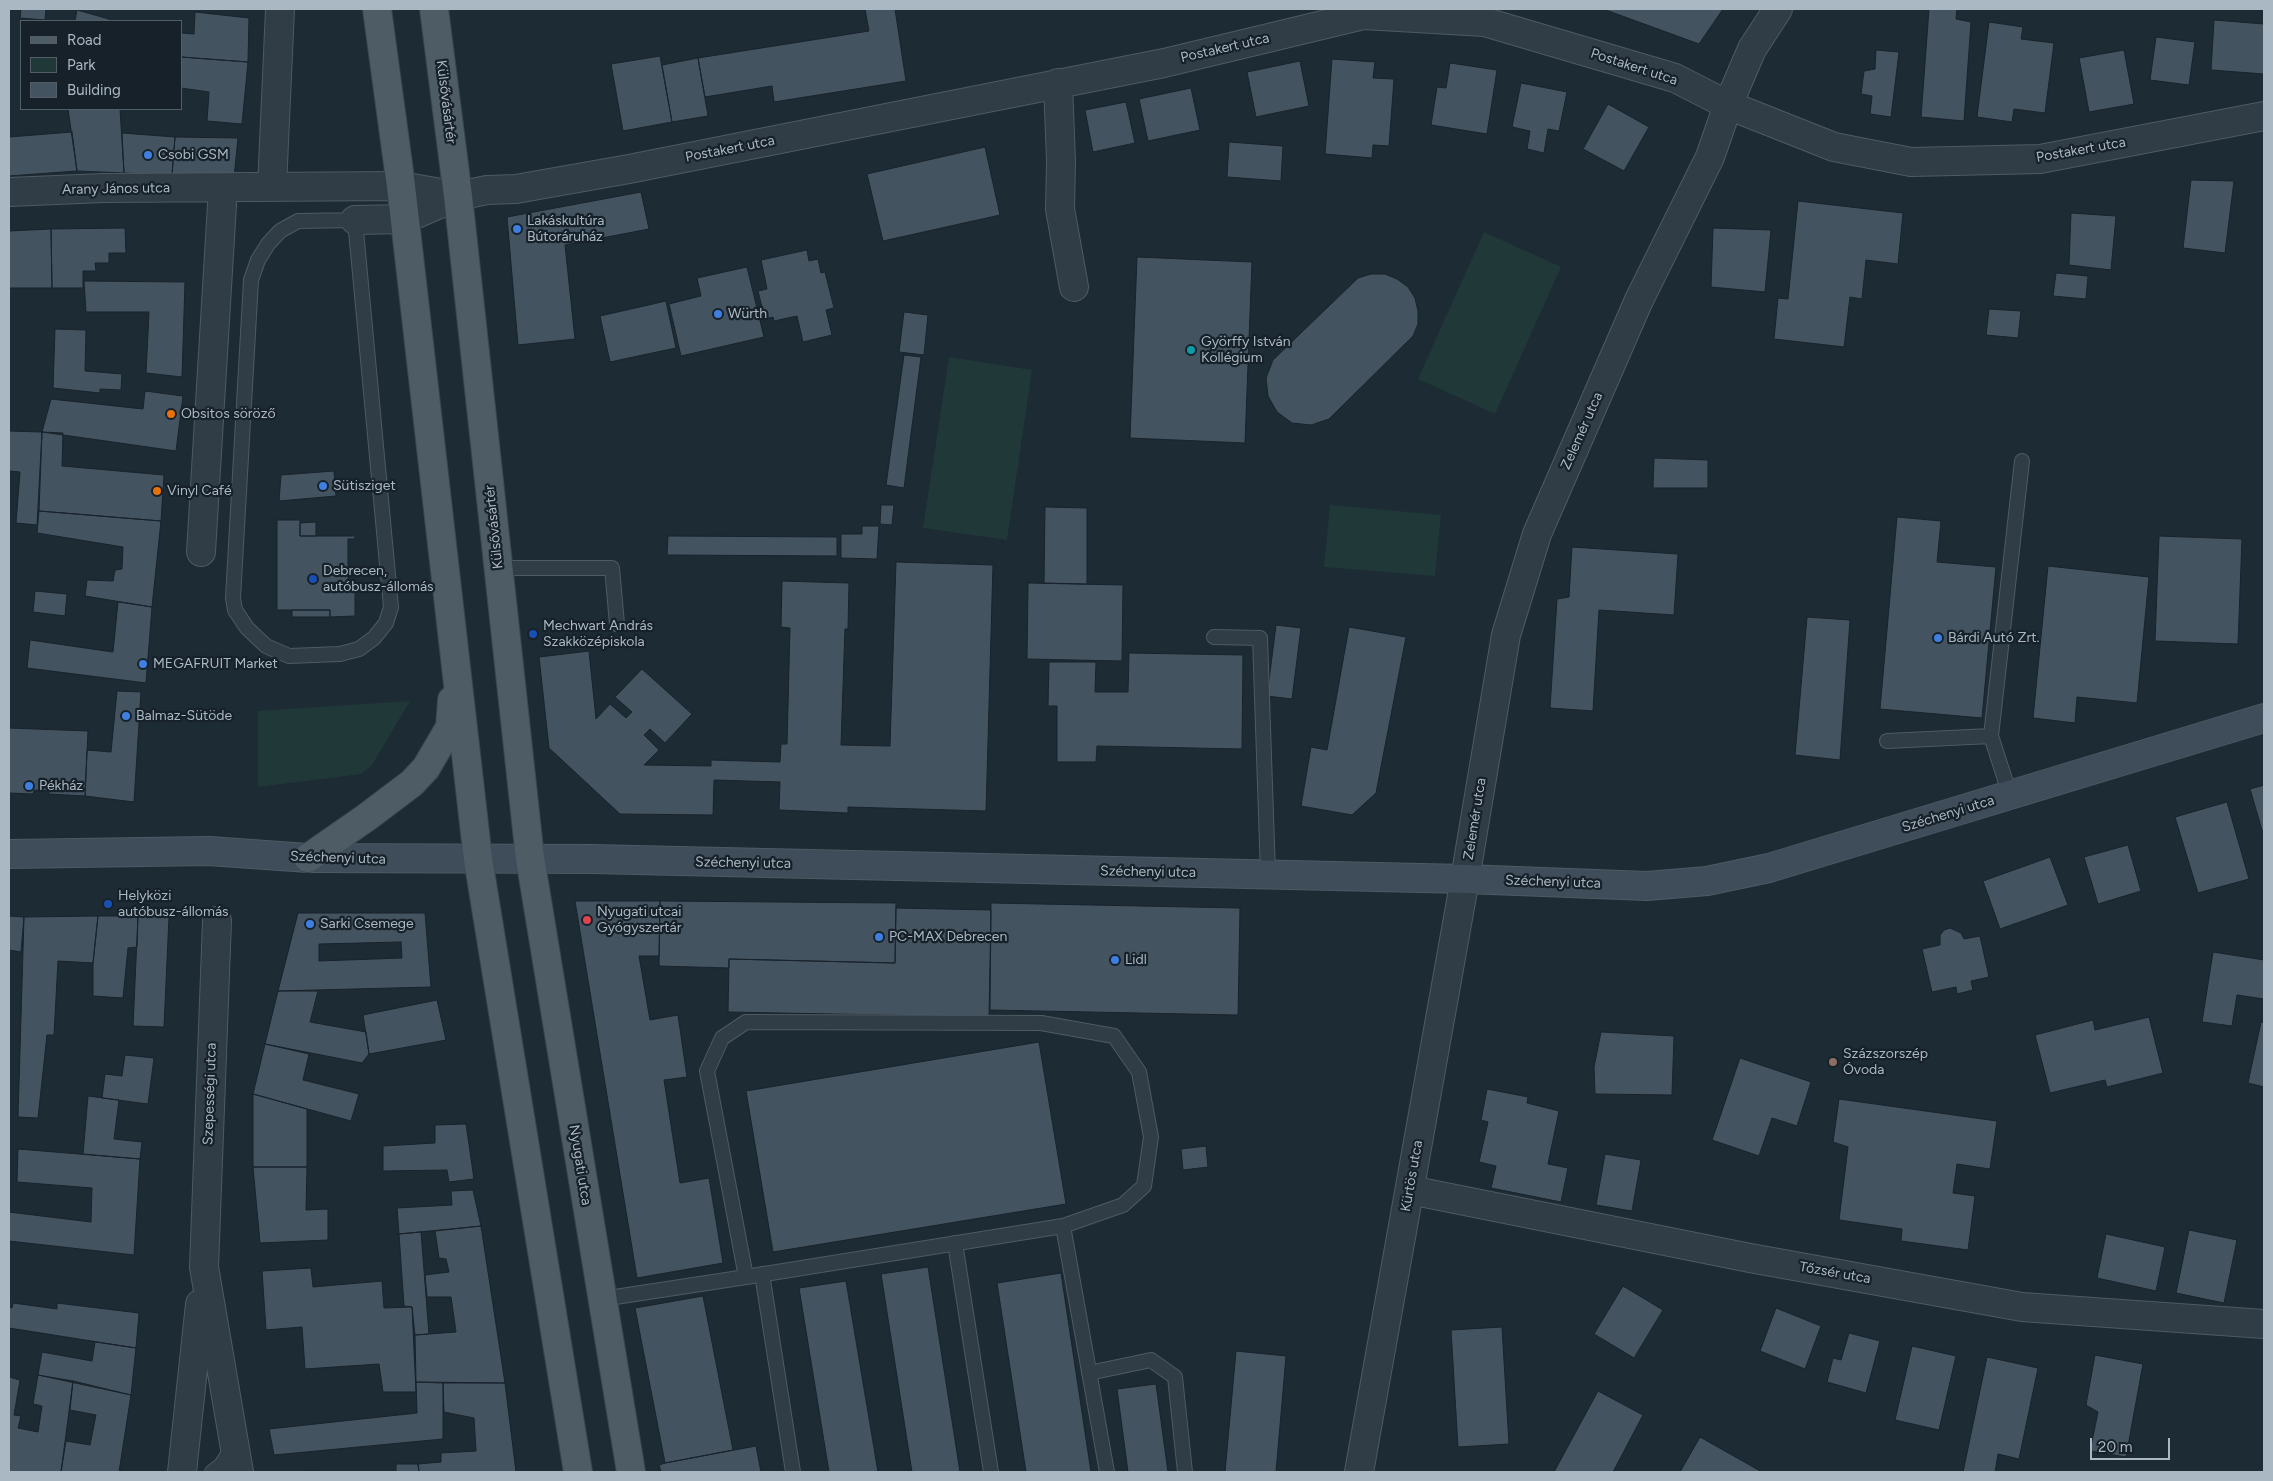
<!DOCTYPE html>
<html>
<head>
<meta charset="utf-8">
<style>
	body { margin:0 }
	#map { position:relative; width:2273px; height:1481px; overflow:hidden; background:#1d2b35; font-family:Figtree,sans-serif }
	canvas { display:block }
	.frame { position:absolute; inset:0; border:10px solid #aab8c4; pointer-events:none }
	.legend { position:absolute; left:20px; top:20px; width:162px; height:90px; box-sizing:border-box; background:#17212a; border:1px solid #525d68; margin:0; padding:6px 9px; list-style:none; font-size:15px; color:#aab8c4 }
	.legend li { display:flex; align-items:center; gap:10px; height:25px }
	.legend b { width:25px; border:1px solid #525d68 }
	.scale { position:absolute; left:2090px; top:1438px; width:80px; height:22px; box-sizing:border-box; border:2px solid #aab8c4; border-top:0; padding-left:6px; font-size:15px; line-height:18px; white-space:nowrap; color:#aab8c4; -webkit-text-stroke:4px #17212a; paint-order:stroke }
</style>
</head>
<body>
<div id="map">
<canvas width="2273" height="1481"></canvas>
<div class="frame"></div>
<ul class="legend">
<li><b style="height:6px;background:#4e5c66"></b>Road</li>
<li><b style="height:14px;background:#203837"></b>Park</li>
<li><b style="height:14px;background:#435360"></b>Building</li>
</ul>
<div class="scale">20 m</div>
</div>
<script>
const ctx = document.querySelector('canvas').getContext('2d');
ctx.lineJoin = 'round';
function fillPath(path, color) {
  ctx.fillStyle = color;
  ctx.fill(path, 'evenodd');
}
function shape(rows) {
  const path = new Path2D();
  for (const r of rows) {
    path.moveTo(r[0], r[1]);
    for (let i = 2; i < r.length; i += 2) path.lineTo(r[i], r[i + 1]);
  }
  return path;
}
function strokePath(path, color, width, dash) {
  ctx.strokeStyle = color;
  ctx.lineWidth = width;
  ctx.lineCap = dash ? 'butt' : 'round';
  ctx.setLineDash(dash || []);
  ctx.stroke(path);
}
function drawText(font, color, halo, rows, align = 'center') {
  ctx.font = font + ' Figtree,sans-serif';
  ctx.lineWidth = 4.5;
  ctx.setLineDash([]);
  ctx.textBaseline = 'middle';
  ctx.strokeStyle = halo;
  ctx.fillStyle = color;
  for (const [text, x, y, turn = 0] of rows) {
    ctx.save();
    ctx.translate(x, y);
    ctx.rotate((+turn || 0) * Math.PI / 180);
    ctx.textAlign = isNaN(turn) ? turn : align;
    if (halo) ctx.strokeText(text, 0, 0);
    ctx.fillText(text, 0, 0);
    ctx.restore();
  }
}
fillPath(shape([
	[1484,232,1561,267,1495,414,1418,379],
	[949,357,1032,370,1007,540,923,528],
	[1330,505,1441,515,1435,576,1324,567],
	[410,701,372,765,361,774,258,787,258,711]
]), '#203837');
const building = shape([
	[21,9,46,9,45,20,20,18,21,9],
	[865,9,895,9,906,81,774,102,772,86,705,97,698,58,869,31,865,9],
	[1603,9,1723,9,1699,44,1603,9],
	[1929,9,1957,9,1956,19,1971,22,1964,121,1921,117,1929,9],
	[77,10,109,19,109,21,75,21,77,10],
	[195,12,249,18,248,62,181,57,181,33,194,34,195,12],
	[2214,20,2264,24,2264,74,2211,70,2214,20],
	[1989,22,2023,27,2021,39,2054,43,2045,113,2014,109,2012,122,1977,117,1989,22],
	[2156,37,2195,42,2189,85,2150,80,2156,37],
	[1876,50,1899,52,1891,117,1870,114,1872,96,1861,94,1864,71,1875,69,1876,50],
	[2124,50,2134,104,2089,112,2079,58,2124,50],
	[660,56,672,122,623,131,611,64,660,56],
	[181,57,248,62,242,124,207,121,209,92,181,88,181,57],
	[698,58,708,116,672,122,662,65,698,58],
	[1332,59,1375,62,1373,78,1394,79,1389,146,1373,145,1372,158,1325,154,1332,59],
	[1300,61,1309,106,1256,117,1247,72,1300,61],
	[1450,63,1497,70,1487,134,1431,125,1437,87,1446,88,1450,63],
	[1521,83,1567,92,1559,131,1548,129,1544,153,1527,149,1530,131,1512,127,1521,83],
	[1191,88,1200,130,1148,141,1139,99,1191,88],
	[1126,102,1135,143,1093,152,1085,110,1126,102],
	[1608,104,1649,127,1624,171,1583,149,1608,104],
	[68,109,120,109,124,173,77,171,68,109],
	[72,132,77,171,9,176,9,137,72,132],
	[122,133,175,137,172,175,124,173,122,133],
	[175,137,238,138,234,178,172,175,175,137],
	[1229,142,1283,146,1281,181,1227,177,1229,142],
	[985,147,1000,215,883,241,867,174,985,147],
	[2191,180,2234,181,2225,253,2183,248,2191,180],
	[641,192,649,229,565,245,575,339,518,345,507,217,641,192],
	[1798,201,1903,213,1898,264,1866,260,1862,299,1850,297,1844,347,1774,339,1778,298,1788,299,1798,201],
	[2071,213,2116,216,2111,270,2069,265,2071,213],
	[125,228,126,253,109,253,109,263,95,263,96,271,83,271,83,288,52,288,51,229,125,228],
	[1713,228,1771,230,1765,292,1711,287,1713,228],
	[51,229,52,288,9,288,9,231,51,229],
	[807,250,809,261,818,259,821,273,825,272,834,308,826,310,832,335,803,342,797,316,774,321,773,317,765,319,758,291,767,289,761,260,807,250],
	[1137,257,1252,262,1245,443,1130,438,1137,257],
	[747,267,764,337,681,356,669,304,701,296,697,278,747,267],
	[2056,273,2088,276,2086,299,2053,296,2056,273],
	[1371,274,1385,274,1397,279,1408,287,1415,298,1418,311,1418,324,1413,336,1329,419,1311,425,1292,423,1277,412,1268,396,1266,378,1273,360,1358,278,1371,274],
	[84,281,185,282,182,377,146,373,149,312,86,312,84,281],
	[666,301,676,348,610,362,600,316,666,301],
	[1989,309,2021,311,2018,338,1986,335,1989,309],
	[904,312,928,315,924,355,899,352,904,312],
	[55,329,86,330,85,371,122,374,121,390,100,389,100,393,53,388,55,329],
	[904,355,921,357,904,488,886,485,904,355],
	[145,391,183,396,176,451,42,432,51,399,143,409,145,391],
	[9,431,42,432,37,525,16,523,20,472,9,471,9,431],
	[42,432,63,433,62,466,164,475,161,521,39,511,42,432],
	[1654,458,1708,460,1708,488,1653,488,1654,458],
	[334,471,336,496,279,501,281,475,334,471],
	[881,505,894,505,892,525,880,524,881,505],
	[1045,507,1087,508,1087,584,1044,583,1045,507],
	[39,511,161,521,152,607,85,596,87,580,113,581,115,570,122,569,123,547,37,533,39,511],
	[1897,517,1941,521,1937,562,1996,567,1982,718,1880,709,1897,517],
	[277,520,300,520,300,536,355,536,355,539,348,539,348,591,355,591,355,616,330,617,330,610,277,610,277,520],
	[316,522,316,536,300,536,300,523,316,522],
	[862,526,879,526,877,559,841,558,841,534,862,534,862,526],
	[668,536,837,537,837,556,667,555,668,536],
	[2159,536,2242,539,2238,644,2155,641,2159,536],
	[1572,547,1678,554,1674,615,1599,610,1593,711,1550,708,1557,599,1569,597,1572,547],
	[896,562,993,565,986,811,848,807,848,813,779,810,780,782,714,780,713,815,620,814,549,748,539,657,589,651,596,719,610,704,626,718,632,712,615,697,642,669,692,714,665,743,650,729,644,735,659,750,644,765,711,766,711,760,780,762,781,744,787,744,790,628,781,627,782,581,849,583,848,629,845,629,841,745,890,746,896,562],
	[2048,566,2149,577,2137,703,2077,697,2075,723,2033,718,2048,566],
	[1028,583,1123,585,1122,661,1027,659,1028,583],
	[35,591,67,594,65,616,33,612,35,591],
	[118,602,152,607,146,683,27,668,30,640,113,652,118,602],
	[292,610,330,610,330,617,292,617,292,610],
	[1807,617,1850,620,1840,760,1795,755,1807,617],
	[1276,625,1301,628,1292,699,1267,696,1276,625],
	[1349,627,1406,637,1376,793,1352,815,1301,806,1311,747,1327,750,1349,627],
	[1129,653,1243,655,1242,749,1097,746,1096,762,1057,762,1057,706,1048,706,1049,662,1096,662,1095,692,1128,692,1129,653],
	[117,691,141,692,134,802,85,796,87,750,111,752,117,691],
	[9,728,88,731,85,796,49,794,49,791,34,790,33,794,9,793,9,728],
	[2264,785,2264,837,2250,789,2264,785],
	[2227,802,2249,879,2198,893,2175,817,2227,802],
	[2128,845,2141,891,2098,904,2084,857,2128,845],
	[2050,857,2068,905,2000,929,1983,881,2050,857],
	[575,901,660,901,659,956,639,956,650,1020,678,1015,687,1077,664,1080,680,1183,709,1178,723,1263,637,1278,575,901],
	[660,901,896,903,895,963,729,959,729,968,659,966,660,901],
	[991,903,1240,908,1238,1015,990,1010,991,903],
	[896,908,991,910,989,1017,728,1012,729,959,895,963,896,908],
	[298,913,425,913,431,987,278,991,298,913],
	[401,942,402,958,319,961,319,944,401,942],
	[9,916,24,917,21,952,9,950,9,916],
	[98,916,93,963,58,961,54,1035,47,1035,38,1118,18,1117,24,917,98,916],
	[98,916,138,916,137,947,128,948,123,998,93,996,93,963,98,916],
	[138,916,169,917,164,1027,133,1026,138,916],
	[1950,928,1961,933,1964,939,1980,936,1989,977,1971,981,1973,990,1957,994,1956,987,1932,992,1922,949,1940,945,1940,935,1944,930,1950,928],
	[2213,952,2264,960,2264,999,2237,995,2232,1026,2202,1022,2213,952],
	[278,991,318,991,310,1022,366,1032,369,1054,362,1063,265,1044,278,991],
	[437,1000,446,1040,369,1054,363,1015,437,1000],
	[2149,1017,2163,1073,2107,1087,2105,1080,2050,1093,2035,1035,2093,1020,2095,1030,2149,1017],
	[2261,1022,2264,1023,2264,1087,2248,1083,2261,1022],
	[1601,1032,1674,1036,1672,1095,1595,1094,1594,1067,1601,1032],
	[1039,1042,1066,1204,773,1252,746,1091,1039,1042],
	[265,1044,309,1054,303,1080,359,1094,351,1121,253,1094,265,1044],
	[125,1055,154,1058,148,1104,102,1098,105,1074,122,1076,125,1055],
	[1740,1058,1811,1082,1797,1126,1772,1118,1759,1156,1712,1140,1740,1058],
	[1487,1089,1528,1097,1527,1103,1559,1111,1548,1164,1568,1168,1561,1202,1491,1188,1496,1166,1479,1162,1488,1122,1481,1120,1487,1089],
	[253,1094,307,1109,307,1167,253,1167,253,1094],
	[88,1096,119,1100,114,1139,142,1142,140,1159,83,1154,88,1096],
	[1839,1099,1997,1121,1990,1169,1957,1164,1953,1193,1975,1196,1968,1250,1901,1241,1902,1229,1839,1220,1848,1147,1833,1142,1839,1099],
	[466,1124,474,1179,449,1182,447,1170,383,1171,383,1146,435,1143,435,1125,466,1124],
	[1206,1146,1208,1167,1183,1170,1181,1149,1206,1146],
	[18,1149,140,1159,134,1255,9,1241,9,1212,91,1222,92,1188,17,1182,18,1149],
	[1605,1154,1641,1160,1632,1211,1596,1205,1605,1154],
	[253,1167,307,1167,306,1210,328,1209,328,1240,260,1243,253,1167],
	[473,1190,481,1226,399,1234,397,1208,452,1205,451,1191,473,1190],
	[481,1226,505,1383,416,1382,415,1335,456,1332,451,1297,427,1297,425,1275,449,1272,446,1259,439,1258,435,1231,481,1226],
	[2189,1230,2237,1240,2224,1303,2176,1293,2189,1230],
	[421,1232,429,1334,415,1335,412,1307,404,1306,399,1234,421,1232],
	[2106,1234,2165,1247,2156,1291,2097,1278,2106,1234],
	[928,1267,960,1472,912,1472,881,1274,928,1267],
	[311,1268,313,1287,382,1281,384,1308,412,1307,416,1392,383,1392,379,1364,305,1369,302,1327,266,1330,262,1271,311,1268],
	[1061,1273,1091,1472,1026,1472,997,1283,1061,1273],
	[846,1281,878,1472,829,1472,799,1288,846,1281],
	[1623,1286,1663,1310,1634,1358,1594,1334,1623,1286],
	[703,1296,733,1450,665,1463,635,1308,703,1296],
	[13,1303,57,1309,57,1303,139,1313,136,1348,9,1328,9,1307,12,1308,13,1303],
	[1776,1308,1821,1326,1805,1369,1760,1351,1776,1308],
	[1502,1327,1509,1444,1458,1447,1451,1330,1502,1327],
	[1849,1333,1880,1341,1866,1393,1827,1382,1833,1358,1841,1360,1849,1333],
	[95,1342,136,1348,131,1395,38,1375,42,1352,92,1361,95,1342],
	[1912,1346,1956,1356,1939,1430,1895,1420,1912,1346],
	[1236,1351,1286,1356,1276,1472,1225,1472,1236,1351],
	[2095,1355,2143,1364,2126,1457,2090,1451,2098,1412,2086,1405,2095,1355],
	[1987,1357,2038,1368,2019,1459,1998,1454,1995,1472,1963,1472,1987,1357],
	[38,1375,73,1381,61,1472,9,1472,9,1377,20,1380,14,1415,21,1416,18,1428,38,1432,42,1406,33,1404,38,1375],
	[73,1381,131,1395,119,1472,61,1472,66,1441,90,1445,96,1415,70,1410,73,1381],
	[416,1382,443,1383,443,1439,274,1455,269,1429,417,1413,416,1382],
	[443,1383,505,1383,516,1472,419,1472,418,1464,441,1462,441,1453,476,1451,474,1418,444,1412,443,1383],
	[1156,1384,1168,1472,1128,1472,1117,1389,1156,1384],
	[1598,1391,1643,1415,1613,1472,1554,1472,1598,1391],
	[1700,1437,1762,1472,1680,1472,1700,1437],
	[756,1446,761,1472,661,1472,659,1465,665,1463,756,1446],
	[396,1464,418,1464,419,1472,396,1472,396,1464],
	[319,1471,319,1472,281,1472,319,1471]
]);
fillPath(building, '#435360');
strokePath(building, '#19232c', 1);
const lane = shape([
	[355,220,391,607,386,623,374,638,359,649,340,654,289,656,266,646,247,628,235,610,233,598,251,280,258,260,268,244,280,231,298,221,355,220],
	[499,568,612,568,617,624],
	[1214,637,1260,638,1268,874],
	[1887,741,1991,736],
	[2010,795,1991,736,2022,461],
	[1063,1226,1107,1472],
	[955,1243,991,1472],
	[762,1274,793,1472],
	[602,1299,746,1277,1063,1226,1123,1205,1144,1186,1151,1137,1139,1072,1114,1036,1041,1023,746,1022,722,1038,707,1071,746,1277],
	[1089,1373,1151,1360,1175,1377,1185,1472],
	[212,1472,221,1465,232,1448]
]);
const street = shape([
	[1058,83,1061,161,1060,209,1074,287],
	[272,187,280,9],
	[9,192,104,188,401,186,458,196,487,190,516,189,629,169,1164,63,1364,15,1485,22,1675,78,1728,105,1834,147,1911,162,2040,159,2264,116],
	[355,220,405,219,458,196],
	[201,552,223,188],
	[217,921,204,1267,239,1472],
	[1410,1190,1750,1258,2022,1307,2264,1324],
	[182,1472,200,1304],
	[1359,1472,1465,879,1506,635,1537,534,1639,300,1710,157,1728,105,1752,49,1778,9]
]);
const secondary = shape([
	[9,854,209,851,308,858,592,859,1465,879,1647,886,1707,881,1769,868,2264,718]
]);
const primary = shape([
	[377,9,401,186,478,859,578,1472],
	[434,9,458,196,530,858,631,1472],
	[308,858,367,817,412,783,426,768,450,727,452,700]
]);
strokePath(lane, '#4e5a64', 16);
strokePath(street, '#4e5a64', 30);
strokePath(secondary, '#4e5a64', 30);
strokePath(primary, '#3a454f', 30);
strokePath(lane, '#313d46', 14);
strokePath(street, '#313d46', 28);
strokePath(secondary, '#3f4c59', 28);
strokePath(primary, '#4e5c66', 28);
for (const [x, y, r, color] of [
	[148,155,5,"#3f7fe0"],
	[517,229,5,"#3f7fe0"],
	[718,314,5,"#3f7fe0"],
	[1191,350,5,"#0f9aa8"],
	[171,414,5,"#e8710a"],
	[323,486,5,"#3f7fe0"],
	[157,491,5,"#e8710a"],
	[313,579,5,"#1a4fb4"],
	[533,634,5,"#1a4fb4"],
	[1938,638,5,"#3f7fe0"],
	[143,664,5,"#3f7fe0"],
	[126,716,5,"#3f7fe0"],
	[29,786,5,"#3f7fe0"],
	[108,904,5,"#1a4fb4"],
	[587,920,5,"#e0444e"],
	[310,924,5,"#3f7fe0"],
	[879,937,5,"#3f7fe0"],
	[1115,960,5,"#3f7fe0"],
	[1833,1062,5,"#8d6e63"]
]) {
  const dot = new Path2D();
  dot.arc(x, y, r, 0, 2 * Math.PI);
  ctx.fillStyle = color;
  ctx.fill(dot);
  strokePath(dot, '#17212a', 2);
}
drawText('14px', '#aab8c4', '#17212a', [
	["Postakert utca",1225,48,-13],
	["Postakert utca",1634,67,18],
	["Külsővásártér",446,102,83],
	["Postakert utca",730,149,-11],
	["Postakert utca",2081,150,-10],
	["Arany János utca",116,189,-1],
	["Zelemér utca",1582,431,-66],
	["Külsővásártér",494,527,-96],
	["Széchenyi utca",1948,814,-17],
	["Zelemér utca",1475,819,-81],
	["Széchenyi utca",338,858,2],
	["Széchenyi utca",743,863,1],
	["Széchenyi utca",1148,872,1],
	["Széchenyi utca",1553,882,2],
	["Szepességi utca",210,1094,-88],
	["Nyugati utca",580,1165,81],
	["Kürtös utca",1412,1176,-80],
	["Tőzsér utca",1835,1273,10]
]);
drawText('14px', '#aab8c4', '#17212a', [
	["Csobi GSM",158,155],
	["Lakáskultúra",527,221],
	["Bútoráruház",527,237],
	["Würth",728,314],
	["Györffy István",1201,342],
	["Kollégium",1201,358],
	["Obsitos söröző",181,414],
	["Sütisziget",333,486],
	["Vinyl Café",167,491],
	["Debrecen,",323,571],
	["autóbusz-állomás",323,587],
	["Mechwart András",543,626],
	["Szakközépiskola",543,642],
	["Bárdi Autó Zrt.",1948,638],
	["MEGAFRUIT Market",153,664],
	["Balmaz-Sütöde",136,716],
	["Pékház",39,786],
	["Helyközi",118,896],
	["autóbusz-állomás",118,912],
	["Nyugati utcai",597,912],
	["Gyógyszertár",597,928],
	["Sarki Csemege",320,924],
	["PC-MAX Debrecen",889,937],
	["Lidl",1125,960],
	["Százszorszép",1843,1054],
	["Óvoda",1843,1070]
], 'left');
</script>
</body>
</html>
